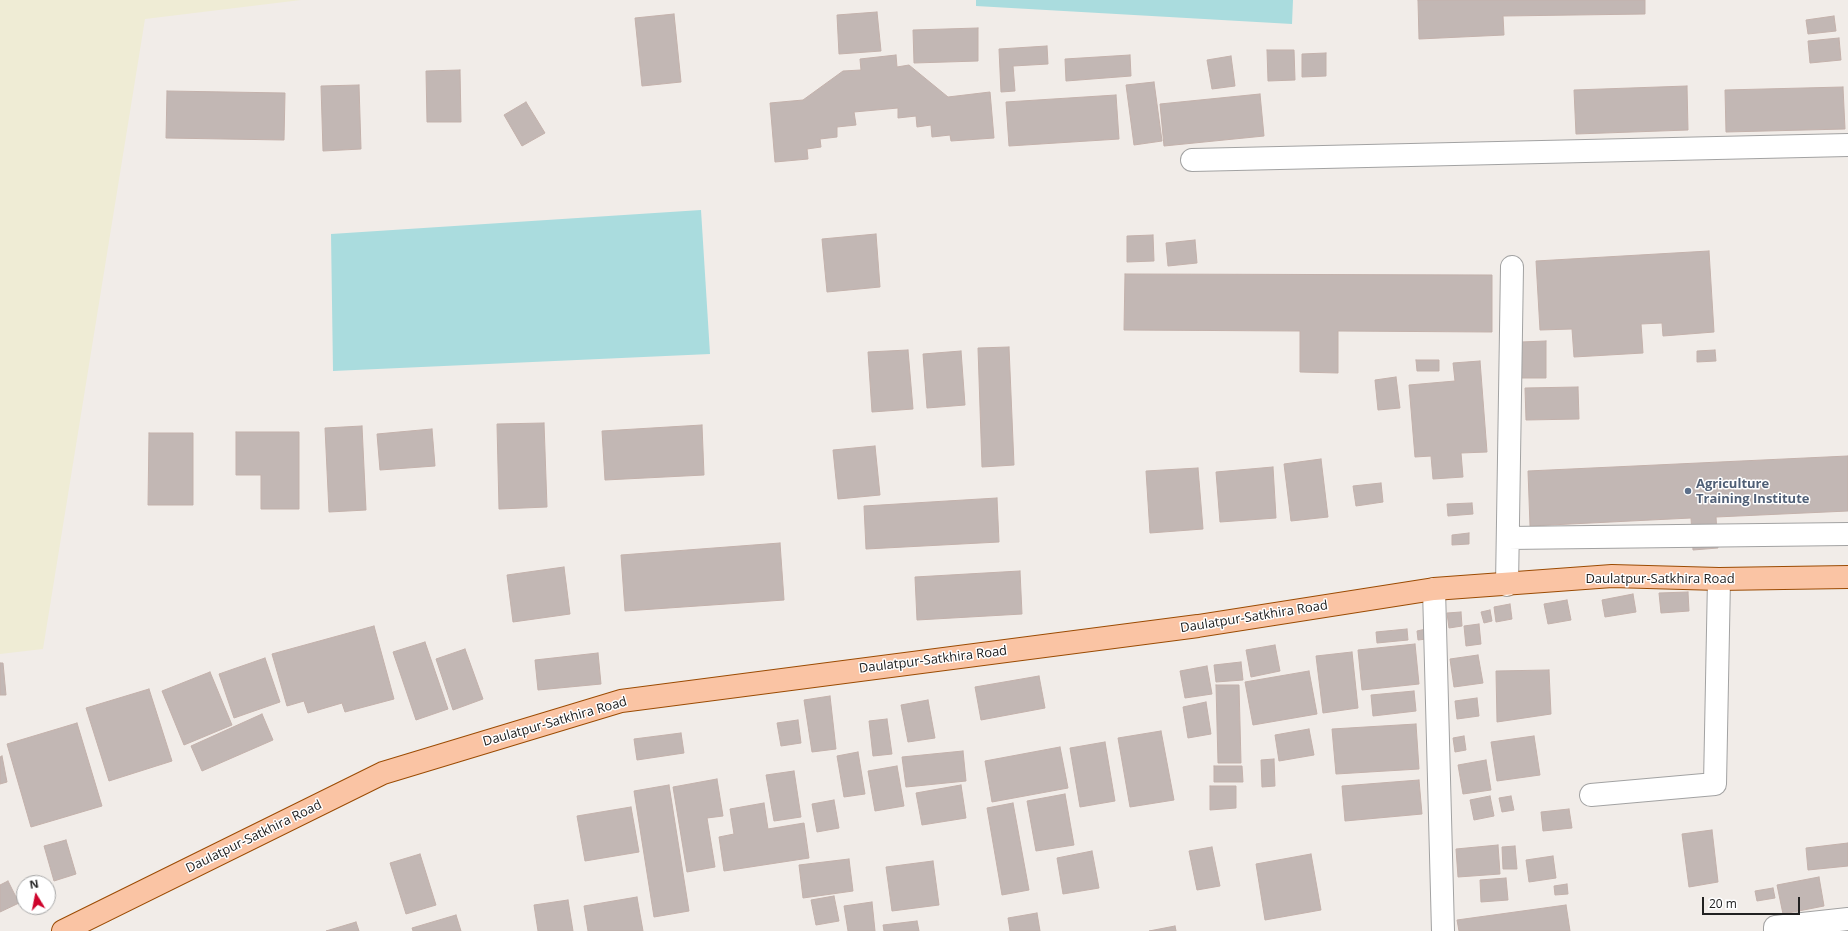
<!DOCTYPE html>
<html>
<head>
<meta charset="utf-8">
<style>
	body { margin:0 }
	#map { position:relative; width:1848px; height:931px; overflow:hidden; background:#f1ece8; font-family:"Open Sans",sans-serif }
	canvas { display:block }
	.north { position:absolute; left:16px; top:875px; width:40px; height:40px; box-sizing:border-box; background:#fff; border:1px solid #a6a6a6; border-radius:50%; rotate:350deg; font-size:11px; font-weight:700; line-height:16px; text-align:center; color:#212121 }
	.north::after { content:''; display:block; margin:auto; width:14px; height:18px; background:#ce042c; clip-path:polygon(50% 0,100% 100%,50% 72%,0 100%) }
	.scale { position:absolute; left:1702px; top:897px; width:98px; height:18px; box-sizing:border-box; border:2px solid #212121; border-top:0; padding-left:5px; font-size:12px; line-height:14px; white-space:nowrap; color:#212121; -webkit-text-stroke:3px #fff; paint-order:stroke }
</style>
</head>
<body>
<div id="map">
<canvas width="1848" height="931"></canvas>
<div class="north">N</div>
<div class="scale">20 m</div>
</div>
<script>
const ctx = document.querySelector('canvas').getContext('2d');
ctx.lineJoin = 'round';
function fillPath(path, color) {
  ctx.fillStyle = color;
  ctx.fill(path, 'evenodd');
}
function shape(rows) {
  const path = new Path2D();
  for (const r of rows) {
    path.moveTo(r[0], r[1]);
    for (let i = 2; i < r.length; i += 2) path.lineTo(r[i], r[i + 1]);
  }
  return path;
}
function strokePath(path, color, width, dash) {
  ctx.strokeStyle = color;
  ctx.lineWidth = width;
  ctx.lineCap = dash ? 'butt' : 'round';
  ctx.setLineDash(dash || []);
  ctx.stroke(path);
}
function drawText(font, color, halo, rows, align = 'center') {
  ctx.font = font + ' "Open Sans",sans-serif';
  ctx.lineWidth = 3;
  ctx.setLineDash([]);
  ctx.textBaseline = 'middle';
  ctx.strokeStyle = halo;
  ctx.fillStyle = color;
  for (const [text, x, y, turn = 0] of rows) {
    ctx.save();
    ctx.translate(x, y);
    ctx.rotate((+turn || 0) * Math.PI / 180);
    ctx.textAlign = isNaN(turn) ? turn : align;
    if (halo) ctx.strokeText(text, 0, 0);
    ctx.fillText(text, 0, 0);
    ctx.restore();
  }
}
fillPath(shape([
	[0,0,301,0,145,19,43,649,0,654]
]), '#efecd5');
fillPath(shape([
	[976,0,1293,0,1292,24,976,6],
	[701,210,710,354,333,371,331,234]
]), '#aadcde');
const building = shape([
	[1418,0,1645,0,1645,14,1503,16,1504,35,1419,39,1418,0],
	[877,12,881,51,839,54,837,15,877,12],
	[674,14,681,82,642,86,635,18,674,14],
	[1834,16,1836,31,1808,34,1806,20,1834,16],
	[978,28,978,61,914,63,913,30,978,28],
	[1839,38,1841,60,1810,63,1808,41,1839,38],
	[1047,46,1048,64,1013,66,1015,91,1001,92,999,49,1047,46],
	[1267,50,1294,50,1295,80,1268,81,1267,50],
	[1326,53,1326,76,1302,77,1302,54,1326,53],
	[896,55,897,67,909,65,948,97,990,92,994,138,951,141,950,135,932,137,931,125,917,127,916,116,898,118,898,108,854,112,856,125,837,127,837,137,820,139,821,147,807,149,808,159,775,162,770,103,803,100,843,71,861,70,860,59,896,55],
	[1130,55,1131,76,1066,81,1065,59,1130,55],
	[1231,56,1235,86,1212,89,1207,60,1231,56],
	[460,70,461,122,427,122,426,71,460,70],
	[1154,82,1162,141,1134,145,1126,85,1154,82],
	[359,85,361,149,323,151,321,86,359,85],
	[1687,86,1688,130,1576,134,1574,90,1687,86],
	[1843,87,1845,129,1726,132,1725,90,1843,87],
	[167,91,285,93,284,140,166,138,167,91],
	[1260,94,1264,136,1164,146,1160,104,1260,94],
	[1116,95,1119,139,1009,146,1006,102,1116,95],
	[526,102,545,133,522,146,504,115,526,102],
	[876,234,880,287,827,292,822,239,876,234],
	[1153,235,1154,261,1127,262,1127,236,1153,235],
	[1195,240,1197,263,1168,266,1166,243,1195,240],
	[1709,251,1714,332,1663,336,1662,323,1641,324,1643,353,1574,357,1572,329,1540,330,1536,261,1709,251],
	[1125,274,1492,275,1492,332,1338,331,1338,373,1300,372,1300,331,1124,330,1125,274],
	[1546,341,1546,378,1521,378,1521,342,1546,341],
	[1009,347,1014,465,982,467,978,348,1009,347],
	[908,350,913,409,872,412,868,352,908,350],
	[1715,350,1716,361,1697,362,1697,351,1715,350],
	[961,351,965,405,927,408,923,354,961,351],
	[1416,360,1439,360,1439,371,1417,371,1416,360],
	[1480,361,1487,452,1461,453,1463,477,1433,479,1431,456,1415,457,1409,385,1455,381,1453,363,1480,361],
	[1396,377,1400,408,1378,410,1375,380,1396,377],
	[1578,387,1579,419,1526,420,1525,388,1578,387],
	[544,423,547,507,499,509,497,424,544,423],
	[702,425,704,475,605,480,602,431,702,425],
	[362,426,366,510,329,512,325,428,362,426],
	[432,429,435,466,380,470,377,434,432,429],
	[236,432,299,432,299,509,261,509,261,475,236,475,236,432],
	[149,433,193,433,193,505,148,505,149,433],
	[875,446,880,495,838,499,833,450,875,446],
	[1848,456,1848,511,1716,517,1718,548,1693,550,1691,518,1530,526,1528,471,1848,456],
	[1321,459,1328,517,1291,521,1284,464,1321,459],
	[1273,467,1276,518,1220,522,1216,472,1273,467],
	[1198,468,1203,529,1150,533,1146,471,1198,468],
	[1381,483,1383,502,1356,506,1353,486,1381,483],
	[997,498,999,542,866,549,864,506,997,498],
	[1472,503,1473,514,1448,516,1447,504,1472,503],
	[1469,533,1469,544,1452,545,1452,535,1469,533],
	[780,543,784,600,625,611,621,555,780,543],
	[564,567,570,614,513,622,507,575,564,567],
	[1020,571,1022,614,917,620,915,577,1020,571],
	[1688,592,1689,611,1661,613,1659,593,1688,592],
	[1633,594,1636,612,1605,617,1602,600,1633,594],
	[1567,600,1571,620,1548,624,1544,604,1567,600],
	[1510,604,1512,619,1496,622,1494,607,1510,604],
	[1490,610,1492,621,1484,623,1481,612,1490,610],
	[1461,612,1462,626,1449,628,1447,613,1461,612],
	[1479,624,1481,644,1466,646,1464,626,1479,624],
	[374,626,394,699,345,712,342,703,308,713,304,701,287,706,272,654,374,626],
	[1407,629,1408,640,1377,643,1376,632,1407,629],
	[1426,629,1427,639,1418,640,1417,631,1426,629],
	[425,642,448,709,416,720,393,652,425,642],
	[1415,644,1419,684,1362,690,1358,650,1415,644],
	[1275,645,1280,671,1251,677,1246,650,1275,645],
	[465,649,483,699,453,710,436,659,465,649],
	[1352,652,1358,708,1323,713,1316,656,1352,652],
	[598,653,601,684,538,690,535,660,598,653],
	[1478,655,1483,683,1454,687,1450,659,1478,655],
	[265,658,280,702,234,718,219,674,265,658],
	[1241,662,1243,680,1216,682,1214,665,1241,662],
	[0,663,3,663,6,695,0,695,0,663],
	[1207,666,1212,694,1185,698,1180,671,1207,666],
	[1549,670,1551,714,1497,722,1496,671,1549,670],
	[1309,671,1317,714,1253,725,1245,682,1309,671],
	[210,672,232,725,184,745,162,691,210,672],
	[1039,676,1045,708,981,720,975,687,1039,676],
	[1216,685,1239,685,1241,763,1218,763,1216,685],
	[149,689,172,761,109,781,86,708,149,689],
	[1414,691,1416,711,1373,716,1371,695,1414,691],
	[830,696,836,749,812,752,804,700,830,696],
	[1477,698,1479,716,1457,719,1455,701,1477,698],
	[928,700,935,738,908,742,901,705,928,700],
	[1206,702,1211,734,1188,738,1183,707,1206,702],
	[262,714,273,740,202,771,191,746,262,714],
	[887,719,892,754,873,756,869,721,887,719],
	[798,720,801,743,781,746,777,723,798,720],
	[77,723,102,806,31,827,7,744,77,723],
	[1416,724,1419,769,1336,774,1332,729,1416,724],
	[1309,729,1314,755,1279,761,1275,735,1309,729],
	[1161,731,1174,800,1130,807,1118,738,1161,731],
	[681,733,684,753,637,760,634,739,681,733],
	[1464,736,1466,750,1455,752,1453,738,1464,736],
	[1534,736,1540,775,1497,781,1491,742,1534,736],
	[1105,742,1115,801,1080,807,1070,748,1105,742],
	[1060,747,1068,788,992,802,985,761,1060,747],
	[963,751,966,781,906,787,902,757,963,751],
	[858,752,865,794,844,797,837,756,858,752],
	[2,756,7,782,0,784,0,757,2,756],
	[1274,759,1275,786,1262,787,1261,760,1274,759],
	[1486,760,1491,790,1463,794,1458,765,1486,760],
	[897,766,904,806,875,811,868,771,897,766],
	[1214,766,1242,766,1243,782,1214,782,1214,766],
	[794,771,801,817,774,821,766,775,794,771],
	[717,779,723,816,707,818,715,867,687,872,673,787,717,779],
	[1419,780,1422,814,1345,821,1342,786,1419,780],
	[669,785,689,911,654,917,634,791,669,785],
	[961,785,966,818,922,825,916,793,961,785],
	[1210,786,1236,786,1236,808,1210,810,1210,786],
	[1065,794,1074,845,1036,851,1027,801,1065,794],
	[1490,796,1494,816,1474,820,1470,800,1490,796],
	[1511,796,1514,810,1502,812,1499,798,1511,796],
	[834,800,839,828,817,832,812,804,834,800],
	[764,803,768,829,804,823,809,858,724,871,719,837,734,834,730,809,764,803],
	[1013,803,1029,890,1002,895,987,808,1013,803],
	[631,807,639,852,585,861,577,816,631,807],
	[1569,809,1572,828,1543,831,1541,812,1569,809],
	[1712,830,1718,882,1689,887,1682,834,1712,830],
	[66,840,76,874,54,881,44,846,66,840],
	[1848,843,1848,866,1808,870,1806,848,1848,843],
	[1498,845,1500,874,1458,877,1456,849,1498,845],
	[1515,846,1517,869,1503,869,1502,847,1515,846],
	[1212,847,1220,886,1197,890,1189,851,1212,847],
	[1092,851,1099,888,1063,894,1057,858,1092,851],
	[420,854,436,905,406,914,390,863,420,854],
	[1311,854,1321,910,1265,920,1256,864,1311,854],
	[1553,856,1556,878,1529,882,1526,860,1553,856],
	[849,859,853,891,803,898,799,865,849,859],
	[933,861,939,905,892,911,886,867,933,861],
	[1819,877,1824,906,1783,914,1777,885,1819,877],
	[1506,878,1508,900,1481,902,1480,880,1506,878],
	[8,881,19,903,0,912,0,885,8,881],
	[1567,884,1568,894,1555,895,1554,886,1567,884],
	[1773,888,1775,898,1757,901,1755,891,1773,888],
	[834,896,839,921,816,925,811,900,834,896],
	[637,897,643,931,588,931,584,906,637,897],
	[568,900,573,931,538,931,534,905,568,900],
	[872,902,875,931,848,931,844,906,872,902],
	[1566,905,1570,931,1459,931,1457,920,1566,905],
	[1037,913,1040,931,1010,931,1008,918,1037,913],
	[456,915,461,931,413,931,412,928,456,915],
	[917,921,919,931,884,931,883,925,917,921],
	[356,922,359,931,326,931,356,922],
	[1175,926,1176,931,1149,931,1175,926]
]);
fillPath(building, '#c2b7b4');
strokePath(building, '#c3b1ab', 1);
const minor = shape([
	[1192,160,1848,145],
	[1508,538,1848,534],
	[1507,585,1512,267],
	[1434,589,1443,931],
	[1591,795,1715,784,1719,579],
	[1775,931,1775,927,1848,919]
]);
const major = shape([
	[63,931,383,773,621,701,1198,626,1434,589,1612,576,1719,579,1848,577]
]);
strokePath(minor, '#a2a2a2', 24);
strokePath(major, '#9b4b03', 24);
strokePath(minor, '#fff', 22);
strokePath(major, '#fac4a4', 22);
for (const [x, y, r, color] of [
	[1688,491,4,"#5c6f8a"]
]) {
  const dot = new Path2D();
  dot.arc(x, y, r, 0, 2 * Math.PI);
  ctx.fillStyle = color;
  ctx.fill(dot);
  strokePath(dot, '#fff', 1.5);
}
drawText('bold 13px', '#4e5e75', '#fff', [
	["Agriculture",1696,484],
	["Training Institute",1696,499]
], 'left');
drawText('13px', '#212121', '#fff', [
	["Daulatpur-Satkhira Road",1660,579],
	["Daulatpur-Satkhira Road",1254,617,-9],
	["Daulatpur-Satkhira Road",933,660,-7],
	["Daulatpur-Satkhira Road",555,722,-16],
	["Daulatpur-Satkhira Road",254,837,-26]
]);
</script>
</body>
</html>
